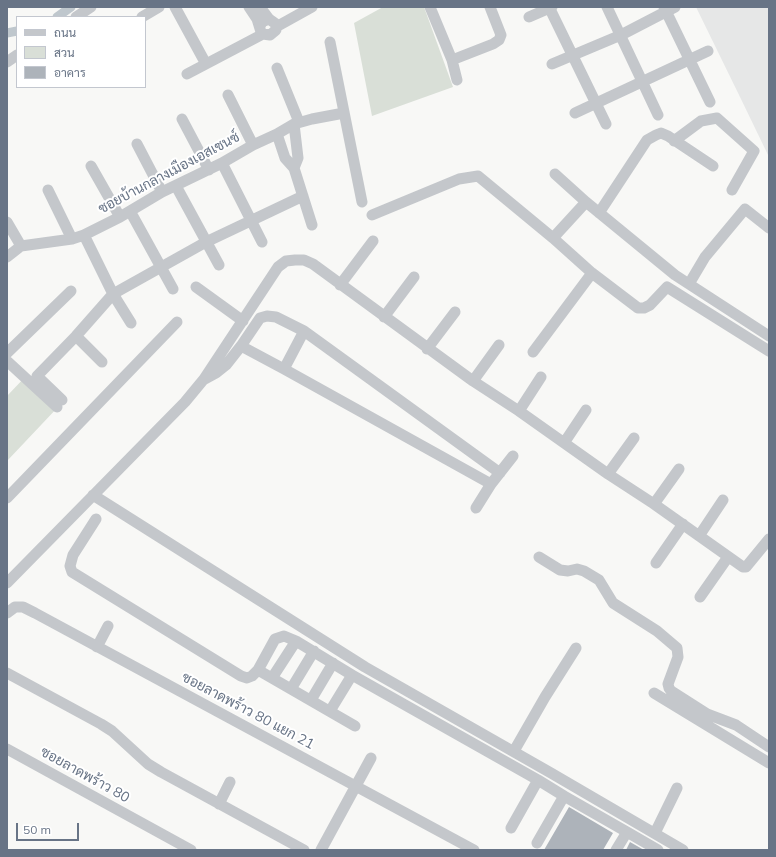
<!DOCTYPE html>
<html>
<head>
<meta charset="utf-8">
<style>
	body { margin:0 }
	#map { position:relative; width:776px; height:857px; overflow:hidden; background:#f8f8f6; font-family:Mulish,Sarabun,sans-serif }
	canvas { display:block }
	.frame { position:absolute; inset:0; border:8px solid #687486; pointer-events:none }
	.legend { position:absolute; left:16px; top:16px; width:130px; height:72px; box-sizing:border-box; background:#fff; border:1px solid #c3c7cf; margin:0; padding:5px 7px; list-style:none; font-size:12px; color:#687486 }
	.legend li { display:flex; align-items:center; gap:8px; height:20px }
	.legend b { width:20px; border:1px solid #c3c7cf }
	.scale { position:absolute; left:16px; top:823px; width:63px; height:18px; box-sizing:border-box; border:2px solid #687486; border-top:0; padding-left:5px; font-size:12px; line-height:14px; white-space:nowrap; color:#687486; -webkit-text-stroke:3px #fff; paint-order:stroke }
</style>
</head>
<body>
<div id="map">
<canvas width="776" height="857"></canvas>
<div class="frame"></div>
<ul class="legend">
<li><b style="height:5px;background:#c4c7cb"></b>ถนน</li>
<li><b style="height:11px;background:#d9dfd7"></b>สวน</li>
<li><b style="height:11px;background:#adb3ba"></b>อาคาร</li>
</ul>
<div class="scale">50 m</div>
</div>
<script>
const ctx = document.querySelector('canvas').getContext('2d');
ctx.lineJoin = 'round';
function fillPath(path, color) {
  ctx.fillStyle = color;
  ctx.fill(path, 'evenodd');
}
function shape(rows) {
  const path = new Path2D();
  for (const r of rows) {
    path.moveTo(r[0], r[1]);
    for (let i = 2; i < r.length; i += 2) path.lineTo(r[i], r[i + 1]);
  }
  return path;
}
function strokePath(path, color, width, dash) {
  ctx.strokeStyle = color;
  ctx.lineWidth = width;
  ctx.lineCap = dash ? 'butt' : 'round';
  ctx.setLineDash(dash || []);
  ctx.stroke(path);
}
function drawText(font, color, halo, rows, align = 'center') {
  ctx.font = font + ' Mulish,Sarabun,sans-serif';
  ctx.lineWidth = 4;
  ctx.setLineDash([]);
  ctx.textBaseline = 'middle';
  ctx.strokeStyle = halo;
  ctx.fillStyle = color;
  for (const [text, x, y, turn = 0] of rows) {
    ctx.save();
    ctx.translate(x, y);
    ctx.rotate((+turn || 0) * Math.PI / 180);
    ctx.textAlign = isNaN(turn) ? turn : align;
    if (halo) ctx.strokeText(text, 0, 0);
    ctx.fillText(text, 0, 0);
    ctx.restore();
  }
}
fillPath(shape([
	[696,7,769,7,769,157,740,97]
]), '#e6e7e7');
fillPath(shape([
	[383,7,424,7,453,87,372,116,354,23],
	[26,376,59,406,7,461,7,396]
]), '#d9dfd7');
strokePath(shape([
	[57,17,71,7],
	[7,33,17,31]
]), '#bfc7cd', 9);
fillPath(shape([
	[569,807,613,833,603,850,544,850],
	[630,842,644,850,626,850]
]), '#adb3ba');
strokePath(shape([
	[175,7,206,64],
	[249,7,257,19,261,32,263,34,270,35,276,30,276,24,269,19,262,22,260,26],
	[260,7,269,19],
	[430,7,452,60,457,80],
	[549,7,606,124],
	[607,7,658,115],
	[664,7,710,102],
	[76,17,91,7],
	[142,17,159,7],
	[529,17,552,7],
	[276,27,312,7],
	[330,42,362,202],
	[452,60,493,44,499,40,501,35,490,7],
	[7,62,17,55],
	[552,64,621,35,675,7],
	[277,68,299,122],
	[187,74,263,34],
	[228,95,253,145],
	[575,113,708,51],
	[182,119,209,170],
	[294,124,298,158,294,168],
	[277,134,285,158,294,168,312,225],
	[674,141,701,121,717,118,754,151,732,190],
	[137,144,162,192],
	[222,163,262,242],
	[91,166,120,217],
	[555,174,586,202,675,275,769,336],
	[176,186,219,265],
	[48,190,72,239],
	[130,211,173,289],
	[599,213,647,140,656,135,661,133,668,136,713,166],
	[372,215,459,179,478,176,553,238,592,273,638,308,644,308,650,305,667,287,769,351],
	[7,222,21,246],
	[84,235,113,294,131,323],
	[553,238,586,202],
	[7,257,21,246,72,239,84,235,120,217,162,192,222,163,253,145,277,134,294,124,312,119,344,113],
	[689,284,705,257,745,209,769,228],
	[340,285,373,241],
	[196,287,243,321],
	[384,317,414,277],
	[76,336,102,362],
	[241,346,284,369,491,484,513,456],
	[427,349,455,312],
	[533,352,592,273],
	[7,353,71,291],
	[7,361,57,407],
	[284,369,304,331],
	[205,379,216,373,226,365,241,346,260,318,267,316,276,317,304,331,500,473],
	[473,381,499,345],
	[62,400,37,376,76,336,113,294,206,242,303,196],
	[519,411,541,377],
	[564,443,586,410],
	[608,474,634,438],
	[93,495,365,667,551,773,683,850],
	[7,498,177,322],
	[654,504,679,469],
	[476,508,491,484],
	[96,519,73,555,70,566,72,572,241,676,247,678,252,676,258,670,275,639,284,636,296,641,352,675,538,780],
	[699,536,723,500],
	[539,557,560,570,568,571,577,569,584,571,599,580,613,603,657,631,677,648,678,657,668,684,669,688,671,691,707,714,736,725,769,747],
	[656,563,683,524],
	[7,583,185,402,204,379,278,267,286,261,295,260,304,260,313,264,473,381,519,411,608,474,654,504,743,567,746,567,769,539],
	[700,597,728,557],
	[7,613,15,607,23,607,35,613,474,850],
	[97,647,108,626],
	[258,670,355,726],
	[7,673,101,724,112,731,148,764,161,772,304,850],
	[272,678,296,641],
	[291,689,314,651],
	[654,693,769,763],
	[311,700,333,663],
	[330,711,352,675],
	[7,749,191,850],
	[514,751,545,697,576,648],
	[219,804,230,782],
	[511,828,538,780,564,796],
	[627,832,658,850],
	[655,833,677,788],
	[537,843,564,796,627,832,616,850],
	[321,850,371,758]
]), '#c4c7cb', 11);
drawText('14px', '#687486', '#fff', [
	["ซอยบ้านกลางเมืองเอสเซนซ์",169,173,-28],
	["ซอยลาดพร้าว 80 แยก 21",248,711,28],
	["ซอยลาดพร้าว 80",85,775,29]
]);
</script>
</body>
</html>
